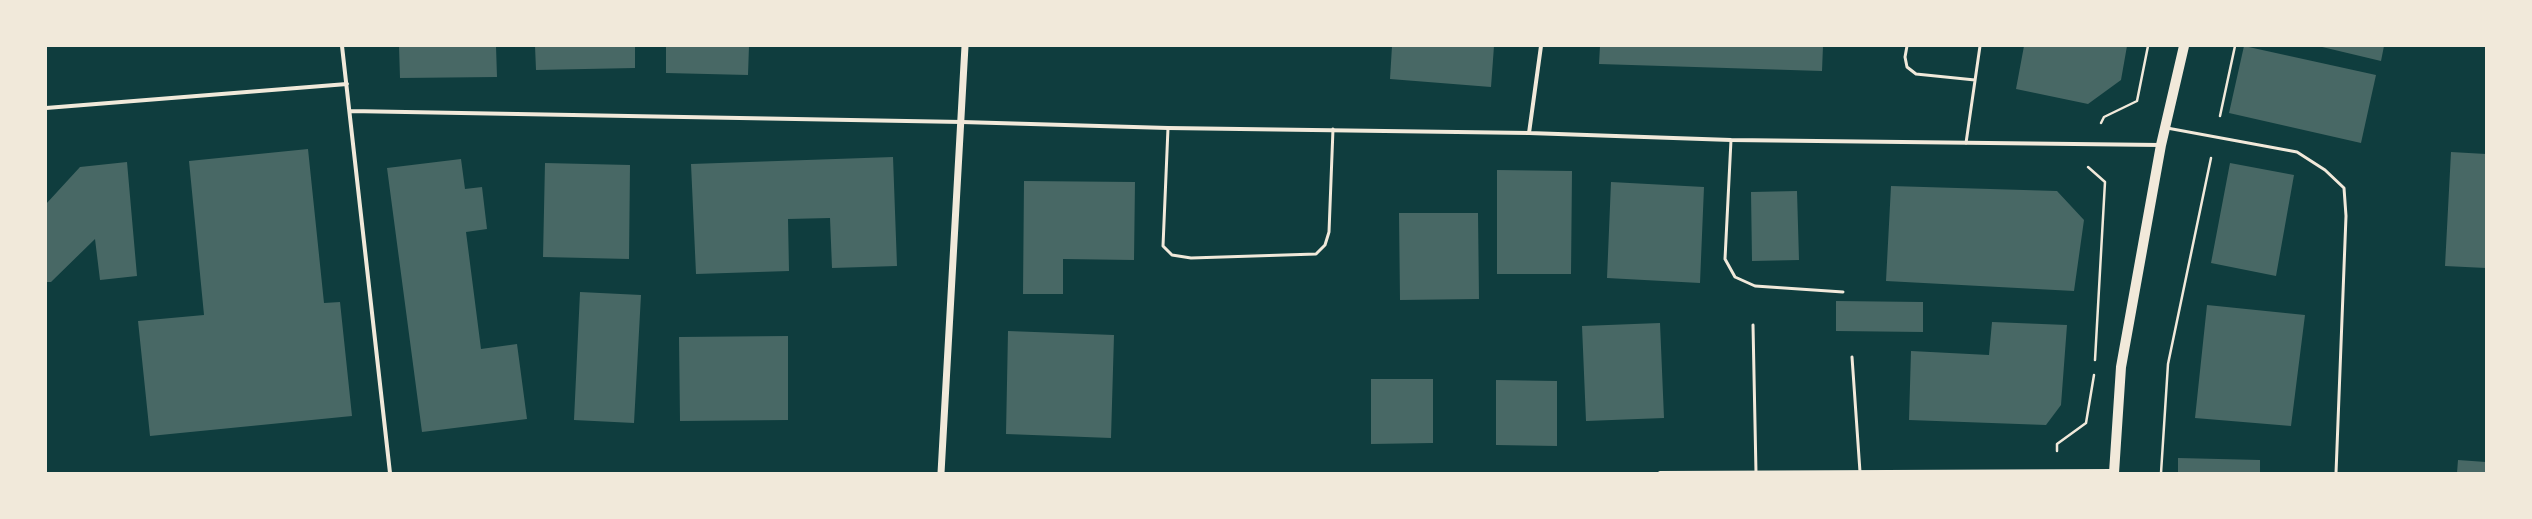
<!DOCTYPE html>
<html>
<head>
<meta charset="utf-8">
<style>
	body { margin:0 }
	#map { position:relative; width:2532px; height:519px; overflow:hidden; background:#0f3d3e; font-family:Barlow,sans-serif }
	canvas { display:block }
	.frame { position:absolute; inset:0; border:47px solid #f1e9da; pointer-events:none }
</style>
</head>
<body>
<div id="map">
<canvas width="2532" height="519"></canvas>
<div class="frame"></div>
</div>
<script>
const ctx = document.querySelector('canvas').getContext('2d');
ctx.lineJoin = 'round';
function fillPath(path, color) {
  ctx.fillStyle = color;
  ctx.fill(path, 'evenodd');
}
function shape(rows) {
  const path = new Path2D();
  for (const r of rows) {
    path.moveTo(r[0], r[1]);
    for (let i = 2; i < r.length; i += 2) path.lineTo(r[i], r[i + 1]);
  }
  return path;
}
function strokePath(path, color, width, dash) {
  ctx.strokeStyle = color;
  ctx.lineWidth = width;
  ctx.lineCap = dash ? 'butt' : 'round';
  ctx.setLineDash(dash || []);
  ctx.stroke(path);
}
fillPath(shape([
	[399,46,496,46,497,77,400,78],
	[535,46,635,46,635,68,536,70],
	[666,46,749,46,748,75,666,73],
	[1392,46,1494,46,1491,87,1390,79],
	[1600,46,1823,46,1822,71,1599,64],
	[2024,46,2127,46,2121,80,2088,104,2016,89],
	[2244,46,2376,75,2361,143,2229,113],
	[2318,46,2384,46,2381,61],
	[308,149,324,303,340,302,352,416,150,436,138,321,204,315,189,161],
	[2451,152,2486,154,2486,268,2445,266],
	[893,157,897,266,832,268,830,218,788,219,789,271,696,274,691,164],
	[461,159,465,189,482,187,487,229,466,232,481,349,517,344,527,419,422,432,387,168],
	[127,162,137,276,100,280,95,239,51,282,46,282,46,204,80,167],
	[545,163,630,165,629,259,543,257],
	[2230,163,2294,175,2276,276,2211,263],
	[1497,170,1572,171,1571,274,1497,274],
	[1024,181,1135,182,1134,260,1063,259,1063,294,1023,294],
	[1611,182,1704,187,1700,283,1607,278],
	[1891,186,2057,191,2084,220,2074,291,1886,281],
	[1797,191,1799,260,1752,261,1751,192],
	[1399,213,1478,213,1479,299,1400,300],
	[580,292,641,295,634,423,574,420],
	[1836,301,1923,302,1923,332,1836,331],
	[2207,305,2305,315,2291,426,2195,418],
	[1992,322,2067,325,2061,405,2046,425,1909,420,1911,351,1989,355],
	[1660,323,1664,418,1586,421,1582,326],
	[1008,331,1114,335,1111,438,1006,434],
	[788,336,788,420,680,421,679,337],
	[1371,379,1433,379,1433,443,1371,444],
	[1496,380,1557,381,1557,446,1496,445],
	[2178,458,2260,460,2260,473,2178,473],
	[2458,460,2486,462,2486,473,2457,473]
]), '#486865');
strokePath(shape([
	[2220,116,2235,46],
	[2101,123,2104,117,2137,101,2148,46],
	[2088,167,2105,182,2095,360],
	[2057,451,2057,444,2086,423,2094,375],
	[2161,473,2168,364,2211,158]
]), '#f1e9da', 2.5);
strokePath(shape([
	[1907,46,1905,57,1907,67,1916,74,1975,80],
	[1168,128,1163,246,1172,255,1191,258,1316,254,1325,245,1329,232,1333,129],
	[2167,128,2297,152,2325,170,2344,188,2346,216,2336,473],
	[1731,140,1725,259,1735,277,1755,286,1843,292],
	[1966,143,1980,46],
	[1753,325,1756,473],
	[1852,357,1860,472]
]), '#f1e9da', 3);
strokePath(shape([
	[342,46,390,473],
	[46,108,347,84],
	[350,111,962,122,1168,128,1529,133,1731,140,2160,145],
	[1529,133,1541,46],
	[1660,473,2113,471]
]), '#f1e9da', 4);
strokePath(shape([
	[941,473,965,46]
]), '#f1e9da', 7);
strokePath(shape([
	[2114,473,2121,367,2161,145,2184,46]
]), '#f1e9da', 10);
</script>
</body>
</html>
